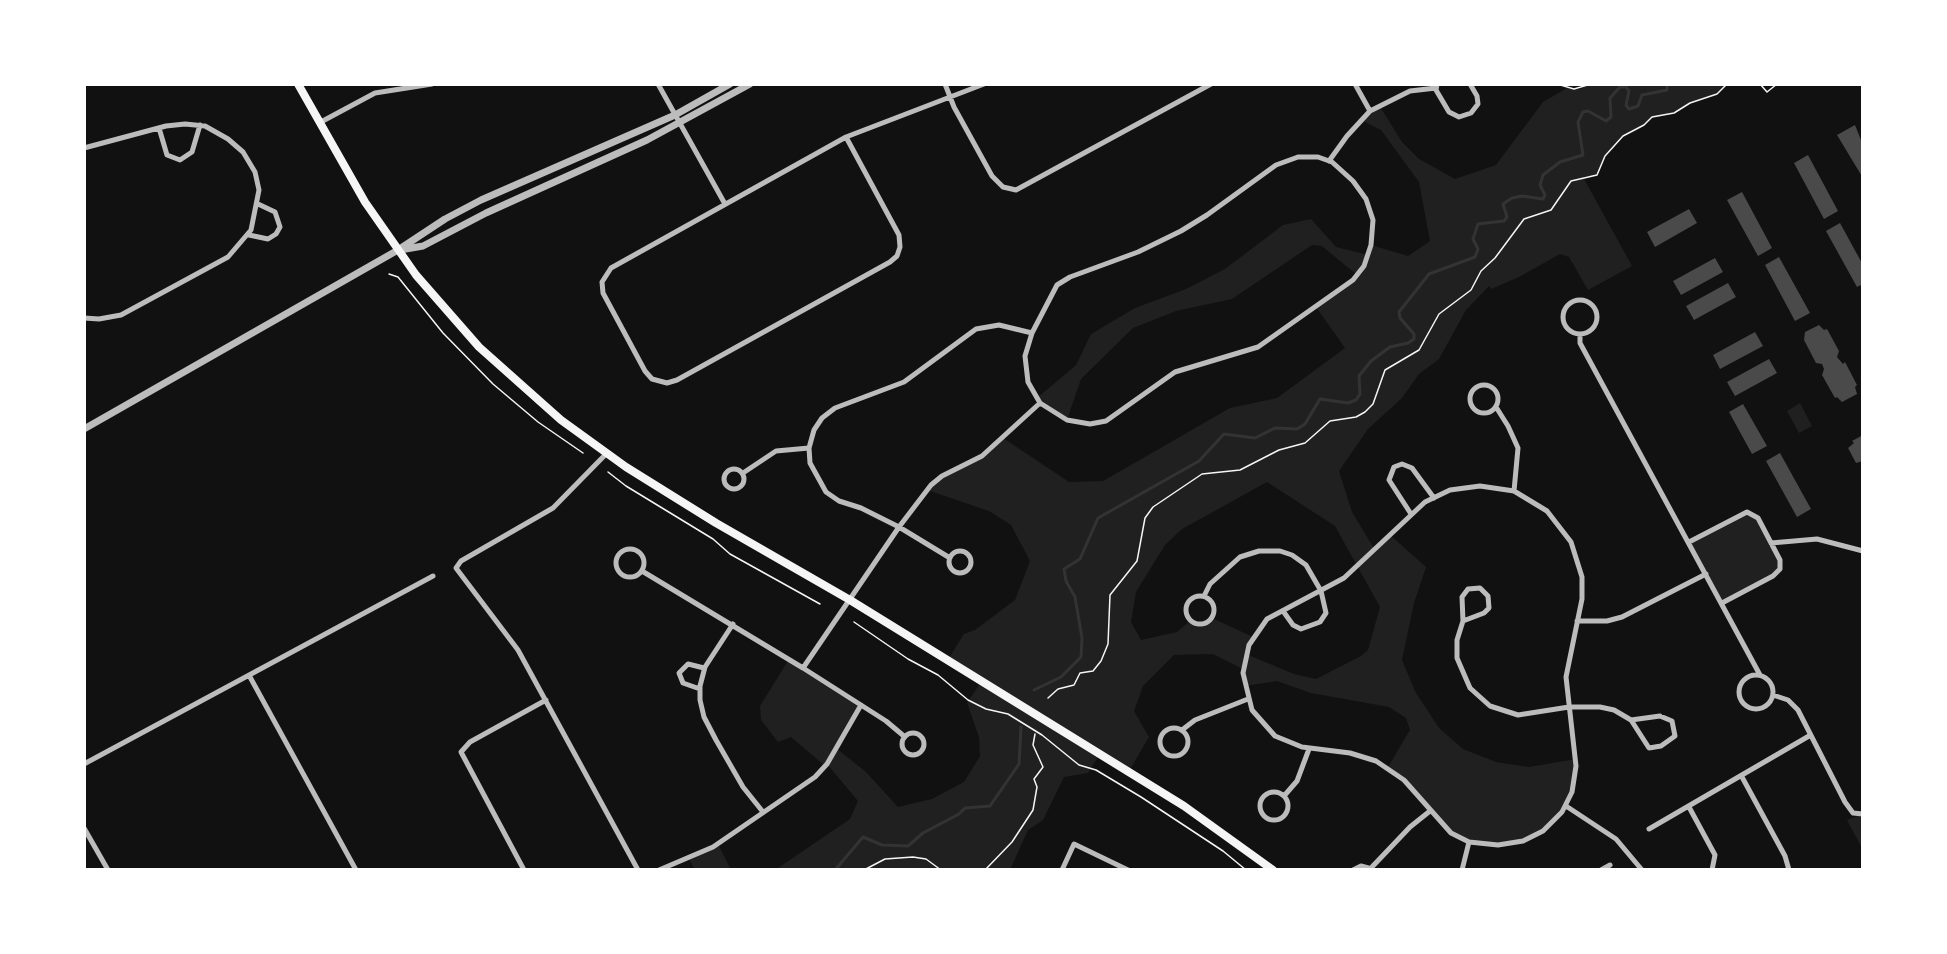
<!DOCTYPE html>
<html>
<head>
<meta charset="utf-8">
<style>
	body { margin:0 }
	#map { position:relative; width:1947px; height:954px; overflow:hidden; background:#111; font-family:Roboto,sans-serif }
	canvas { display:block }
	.frame { position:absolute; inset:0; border:86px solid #fff; pointer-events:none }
</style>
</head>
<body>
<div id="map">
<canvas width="1947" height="954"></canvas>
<div class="frame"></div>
</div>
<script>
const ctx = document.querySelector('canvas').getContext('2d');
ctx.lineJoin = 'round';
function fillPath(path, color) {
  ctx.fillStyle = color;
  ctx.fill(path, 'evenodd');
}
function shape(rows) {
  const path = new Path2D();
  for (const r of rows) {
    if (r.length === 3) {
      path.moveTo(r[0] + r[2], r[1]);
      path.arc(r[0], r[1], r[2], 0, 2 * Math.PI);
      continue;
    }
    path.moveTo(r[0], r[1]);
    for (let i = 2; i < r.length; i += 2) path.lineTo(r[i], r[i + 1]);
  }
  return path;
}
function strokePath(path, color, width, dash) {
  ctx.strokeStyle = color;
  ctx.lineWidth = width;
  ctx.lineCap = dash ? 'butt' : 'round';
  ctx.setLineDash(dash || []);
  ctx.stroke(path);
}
fillPath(shape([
	[1591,84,1727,84,1717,94,1689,103,1670,114,1652,117,1644,125,1625,135,1605,156,1597,175,1583,177,1632,266,1588,290,1569,257,1560,254,1519,277,1491,289,1489,286,1466,310,1439,359,1419,374,1402,398,1368,429,1339,471,1352,512,1375,550,1390,535,1426,567,1414,603,1402,660,1416,693,1439,728,1463,749,1496,762,1529,767,1576,759,1576,771,1566,806,1547,828,1512,844,1469,842,1451,833,1409,784,1388,767,1410,730,1406,718,1389,707,1311,693,1277,681,1245,686,1243,669,1213,654,1174,655,1143,686,1134,711,1149,737,1129,771,1100,754,1088,773,1064,777,1043,820,1028,830,1010,870,775,870,850,819,858,801,827,764,825,766,791,737,778,742,761,720,760,706,789,659,861,705,836,748,866,772,898,807,932,799,964,782,980,756,979,737,967,703,981,682,947,661,964,634,975,630,1015,600,1030,561,1011,525,989,511,927,490,935,482,974,461,1003,438,1069,482,1103,481,1230,408,1277,398,1345,348,1316,307,1357,275,1322,246,1312,245,1232,299,1176,311,1133,328,1081,379,1067,420,1037,398,1076,365,1091,334,1135,308,1186,289,1225,269,1283,225,1311,219,1336,247,1368,255,1371,245,1408,256,1430,241,1419,182,1381,130,1361,120,1379,105,1402,142,1419,159,1455,179,1496,165,1543,102,1567,88,1580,89],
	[1267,482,1335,526,1380,607,1368,650,1361,656,1316,679,1294,674,1246,654,1253,637,1212,618,1203,624,1191,620,1177,632,1141,640,1131,622,1136,592,1165,545,1182,529],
	[1800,403,1812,426,1799,433,1787,411],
	[1752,512,1780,560,1778,572,1722,603,1689,542],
	[1863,814,1863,850,1847,820],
	[718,844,731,870,695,870,689,859]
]), '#202020');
strokePath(shape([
	[1034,690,1061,677,1081,657,1082,638,1075,597,1066,581,1064,569,1080,559,1098,518,1199,461,1224,434,1255,438,1275,428,1297,429,1305,424,1320,399,1348,403,1356,400,1360,394,1359,376,1371,361,1390,347,1408,343,1414,339,1414,334,1400,318,1399,312,1429,274,1475,257,1478,249,1473,239,1478,224,1504,221,1507,217,1503,204,1512,198,1522,196,1543,199,1545,195,1540,185,1543,175,1560,162,1583,155,1578,122,1583,112,1588,111,1606,121,1611,117,1610,98,1620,87,1626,87,1629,91,1626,105,1629,109,1638,106,1642,95,1667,90,1667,84],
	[835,870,863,837,882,845,908,846,923,833,959,814,965,808,990,806,1019,764,1021,727]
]), '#333', 3);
fillPath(shape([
	[1855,125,1863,145,1863,178,1837,135],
	[1808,155,1838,211,1824,219,1794,163],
	[1742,192,1772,248,1758,256,1727,200],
	[1689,209,1697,223,1655,247,1647,232],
	[1840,223,1863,265,1863,284,1857,287,1826,231],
	[1779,257,1810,313,1795,321,1765,265],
	[1715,258,1723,272,1681,295,1673,281],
	[1728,283,1736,297,1694,320,1686,306],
	[1819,325,1824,330,1827,329,1839,351,1837,357,1843,364,1845,362,1857,385,1855,387,1857,394,1842,402,1837,397,1835,398,1822,375,1824,369,1822,364,1816,363,1804,340,1805,332],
	[1755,332,1763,346,1720,369,1713,355],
	[1769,359,1777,373,1735,396,1727,382],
	[1743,404,1767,446,1752,454,1729,412],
	[1863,435,1863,461,1856,463,1848,448,1854,443,1852,441],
	[1780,453,1811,509,1797,517,1766,461]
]), '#4a4a4a');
strokePath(shape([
	[1557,84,1574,89,1591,84],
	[1760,84,1767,92,1777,84],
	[389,274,398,277,443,333,493,384,538,422,583,453],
	[608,472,626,486,713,539,730,554,820,604],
	[854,622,908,659,938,675,968,700,986,709,1008,714,1042,735,1079,765,1096,770,1141,797,1223,851,1246,870],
	[1048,698,1058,689,1074,685,1080,673,1093,671,1101,661,1108,644,1110,595,1137,561,1145,518,1153,507,1202,474,1240,470,1279,450,1305,443,1330,421,1356,417,1365,412,1373,404,1385,370,1419,350,1439,314,1471,290,1481,271,1495,258,1524,219,1551,210,1571,181,1597,175,1605,156,1623,136,1644,125,1652,117,1674,113,1690,103,1717,94,1727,84],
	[864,870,885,859,913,857,926,859,941,870],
	[985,870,1012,842,1033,810,1037,787,1034,779,1043,767,1033,745,1035,734]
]), '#f5f5f5', 1.5);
strokePath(shape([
	[658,84,725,204],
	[945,84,954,107,992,176,1003,187,1016,190,1211,84],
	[1355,84,1370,111],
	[1437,84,1436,90,1449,112,1459,117,1471,113,1478,104,1477,96,1470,84],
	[319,123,375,93,432,84],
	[159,128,167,155,180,160,192,152,200,125],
	[846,137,899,235,900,247,897,256,890,262,677,380,667,383,652,379,645,371,603,293,602,282,611,268,846,137,984,84],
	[84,148,166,126,185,124,205,126,228,139,243,152,255,172,259,190,251,230,228,257,121,315,99,319,84,318],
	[1298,157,1318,157,1332,162,1353,181,1366,199,1373,220,1371,245,1364,266,1353,280,1258,347,1175,372,1106,421,1090,424,1067,420,1040,403,1028,382,1025,356,1032,333,1057,285,1070,277,1138,252,1181,231,1207,215,1276,165,1298,157],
	[1329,161,1347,136,1370,111,1410,91,1436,88],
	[249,235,268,239,276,234,280,227,275,212,258,204],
	[1580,317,17],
	[1580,334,1580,343,1760,675],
	[1484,399,14],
	[1496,407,1508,426,1518,448,1514,491],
	[606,454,553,508,461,561,456,568,518,650,638,870],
	[734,479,10],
	[743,473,776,451,809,448],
	[1480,486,1514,491,1547,511,1571,542,1582,577,1582,599,1566,677,1576,766,1572,792,1562,812,1543,831,1523,841,1498,845,1469,842,1451,833,1404,780,1376,761,1350,753,1302,747,1275,736,1252,710,1243,673,1249,645,1267,619,1344,578,1425,502,1450,490,1480,486],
	[1411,514,1389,480,1394,467,1402,464,1412,468,1434,498],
	[1689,542,1747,512,1758,518,1780,560,1780,569,1773,576,1722,603],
	[1771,543,1817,539,1863,551],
	[630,563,14],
	[960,562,11],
	[950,558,899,527,861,508,839,501,826,492,810,463,809,448,814,430,822,418,835,408,904,382,976,329,999,325,1032,333],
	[642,571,803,668,886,721,905,737],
	[1200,610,14],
	[1204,596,1210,584,1240,557,1259,551,1280,551,1292,555,1306,565,1321,591,1326,613,1320,622,1301,629,1293,625,1283,611],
	[1463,621,1484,613,1489,608,1488,596,1480,588,1468,589,1462,597,1463,621,1457,640,1457,658,1470,688,1490,706,1518,715,1569,707,1600,707,1614,710,1631,720],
	[1577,621,1607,621,1622,617,1706,574],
	[733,624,705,667,700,686,700,700,704,717,716,740,743,787,763,812],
	[803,668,899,527,931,485,942,476,982,456,1040,403],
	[1756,692,17],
	[250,677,356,870],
	[700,689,683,683,679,673,688,664,704,668],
	[1773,695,1788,700,1798,710,1845,802,1853,813,1863,814],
	[1660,716,1672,721,1675,736,1661,746,1649,748,1631,720,1660,716],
	[1174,742,14],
	[1182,730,1195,720,1248,699],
	[913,744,11],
	[84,764,433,576],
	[1742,777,1785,856,1789,870],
	[1274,806,14],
	[1284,796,1297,781,1309,749],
	[1566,806,1616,839,1642,870],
	[1689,807,1715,855,1712,870],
	[84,828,108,870],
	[1649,829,1809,736],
	[1371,868,1410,827,1430,811],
	[524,870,461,752,470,742,546,700],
	[659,870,713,847,815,777,827,764,861,705],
	[1062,870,1074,844,1128,870],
	[1353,870,1361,866,1372,869],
	[1462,870,1469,842],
	[1601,870,1610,865]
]), '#bcbcbc', 5);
strokePath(shape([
	[400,250,423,246,486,213,647,140,750,84],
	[84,429,398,250,445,219,481,200,675,115,730,84]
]), '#bcbcbc', 7);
strokePath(shape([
	[298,84,365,202,416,275,479,347,561,420,626,467,716,523,850,600,1184,806,1273,870]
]), '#f5f5f5', 8);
</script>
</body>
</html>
